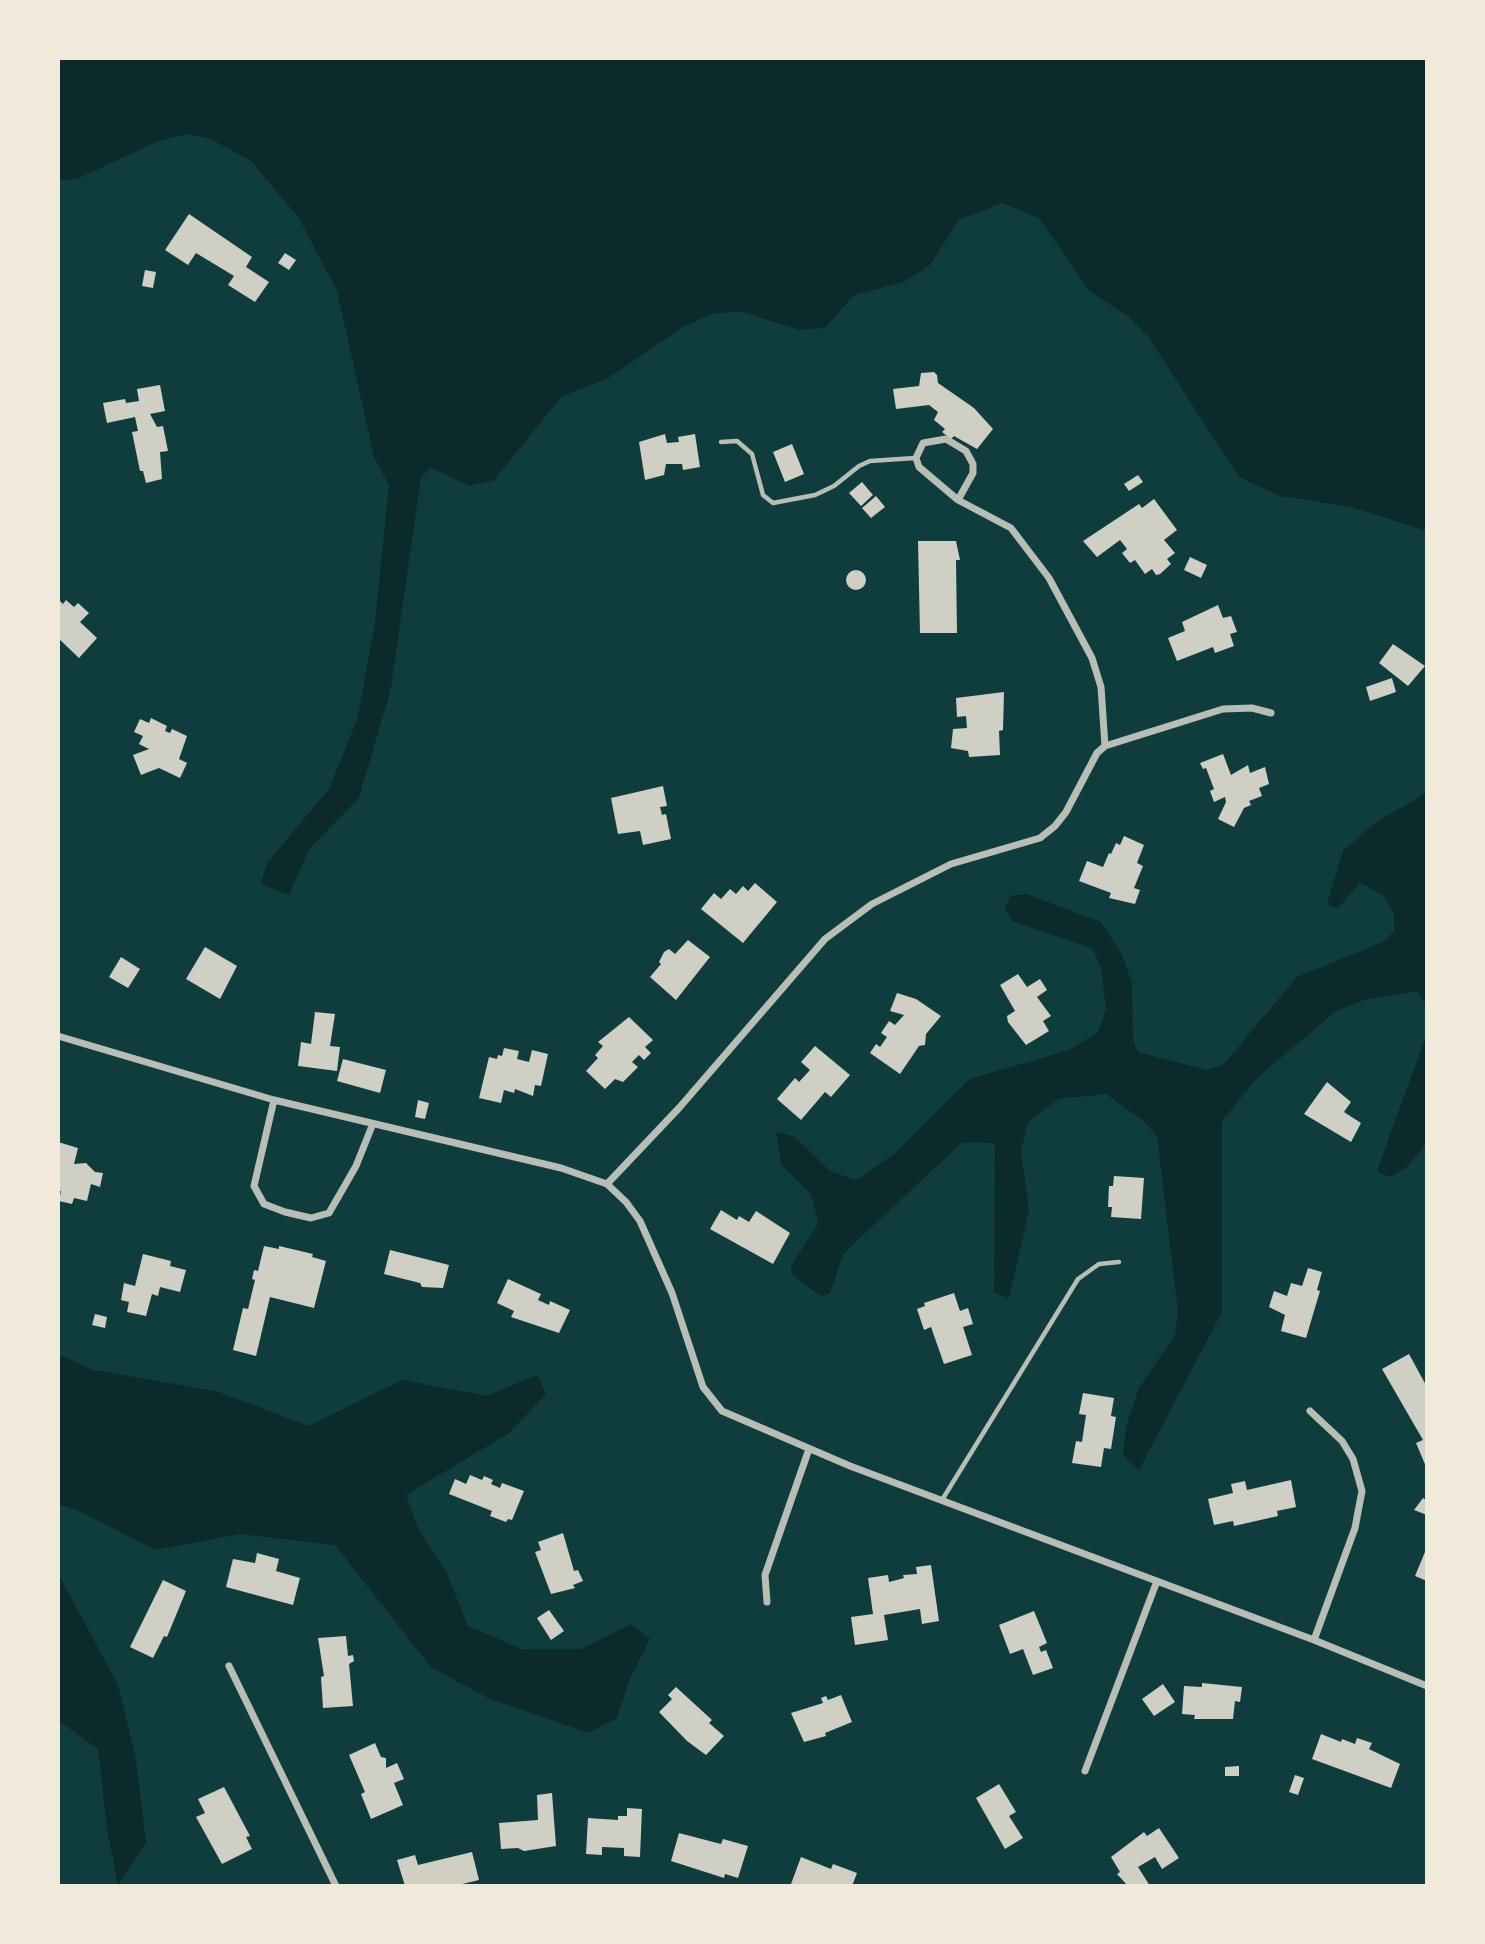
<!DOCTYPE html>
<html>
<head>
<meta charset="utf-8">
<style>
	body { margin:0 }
	#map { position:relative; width:1485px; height:1944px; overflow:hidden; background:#0f3d3e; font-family:"Golos Text",sans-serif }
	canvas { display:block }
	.frame { position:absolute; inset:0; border:60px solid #f1e9da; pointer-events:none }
</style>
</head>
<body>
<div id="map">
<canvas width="1485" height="1944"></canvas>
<div class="frame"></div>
</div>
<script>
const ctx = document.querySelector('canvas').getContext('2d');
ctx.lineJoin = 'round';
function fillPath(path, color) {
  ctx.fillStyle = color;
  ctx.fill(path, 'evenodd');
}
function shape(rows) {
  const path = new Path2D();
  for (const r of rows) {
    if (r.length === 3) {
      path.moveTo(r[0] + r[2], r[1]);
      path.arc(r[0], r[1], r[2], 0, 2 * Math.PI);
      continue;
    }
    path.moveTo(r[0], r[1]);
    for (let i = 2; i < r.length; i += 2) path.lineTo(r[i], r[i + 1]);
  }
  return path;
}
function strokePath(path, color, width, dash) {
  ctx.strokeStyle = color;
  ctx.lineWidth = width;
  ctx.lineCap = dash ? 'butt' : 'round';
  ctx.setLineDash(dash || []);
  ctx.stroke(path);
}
fillPath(shape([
	[58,58,1427,58,1427,531,1351,507,1280,496,1239,477,1149,338,1129,317,1089,291,1039,218,1002,203,959,220,929,266,904,282,854,295,825,328,801,330,738,311,711,314,683,327,607,379,562,396,494,480,470,486,431,468,421,477,391,688,359,798,309,849,289,895,260,884,268,862,329,789,357,720,375,623,389,485,374,457,337,291,299,218,251,161,211,139,187,134,158,141,79,178,58,181],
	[1427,793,1427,1008,1418,991,1364,1000,1336,1011,1257,1078,1222,1121,1222,1312,1139,1470,1123,1455,1126,1427,1139,1388,1175,1335,1178,1311,1157,1137,1145,1122,1106,1094,1058,1099,1028,1122,1021,1151,1029,1210,1009,1298,994,1293,995,1144,982,1142,961,1143,843,1254,830,1293,821,1296,793,1276,791,1266,818,1224,811,1194,781,1164,776,1132,795,1137,830,1171,856,1180,894,1154,970,1079,1069,1050,1098,1032,1106,1009,1101,968,1093,949,1012,921,1005,908,1010,896,1026,894,1101,922,1122,955,1132,983,1133,1039,1138,1052,1206,1070,1223,1065,1297,977,1383,942,1394,931,1394,913,1383,895,1360,883,1337,909,1327,904,1343,851,1376,822],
	[1427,1033,1427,1143,1408,1166,1390,1177,1377,1171],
	[58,1354,93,1370,216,1391,309,1426,402,1380,487,1396,537,1375,546,1394,509,1433,406,1495,418,1528,446,1571,468,1626,521,1649,581,1649,631,1624,650,1639,630,1679,617,1718,588,1733,488,1698,431,1667,335,1545,240,1534,155,1550,77,1510,58,1504],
	[58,1573,118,1685,136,1759,146,1843,118,1885,107,1829,98,1749,58,1720]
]), '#0a2a2b');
fillPath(shape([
	[189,214,252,257,246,267,269,282,255,302,228,285,234,276,196,253,188,265,165,250],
	[285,253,296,260,289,270,278,263],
	[145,270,156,272,153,288,142,286],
	[934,372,937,375,938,383,974,408,993,429,977,449,954,436,951,439,942,432,945,429,934,420,938,412,929,405,896,409,893,389,919,386,921,373],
	[160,385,165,411,150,414,157,427,163,426,168,451,160,452,162,479,146,483,143,471,140,471,132,432,138,431,135,417,107,423,103,403,125,399,126,403,139,401,137,389],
	[665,434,667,443,679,442,678,437,695,434,700,467,683,470,682,464,666,464,664,475,645,480,639,442],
	[792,444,804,474,785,482,773,452],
	[1138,475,1143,482,1129,491,1124,484],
	[862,482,873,495,861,506,849,493],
	[876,496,885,507,871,518,862,508],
	[1154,499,1177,530,1164,540,1175,553,1167,559,1171,564,1160,574,1156,575,1152,569,1145,574,1135,560,1130,563,1122,553,1127,549,1120,540,1097,557,1083,541,1139,504,1142,508],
	[918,541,956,541,960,560,956,560,957,633,920,633],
	[1190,557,1207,565,1201,578,1184,570],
	[856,580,10],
	[58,599,63,604,66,600,74,607,78,603,89,613,80,622,97,638,79,658,58,638],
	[1218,605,1223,618,1231,616,1237,632,1230,634,1234,646,1215,653,1213,647,1177,661,1168,638,1185,631,1182,622],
	[1393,644,1425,666,1408,686,1379,663],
	[1392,678,1396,692,1370,701,1366,687],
	[1004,692,1003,730,999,731,1000,755,969,757,968,751,951,748,953,729,967,728,966,716,957,717,956,698],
	[151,718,167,726,165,731,170,733,172,729,187,736,179,759,187,763,180,778,159,768,141,775,133,755,149,749,139,744,143,736,134,732,140,719,149,723],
	[1223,754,1231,775,1248,765,1250,773,1265,767,1269,784,1259,788,1262,796,1249,801,1251,805,1244,808,1234,827,1218,819,1226,802,1225,797,1214,802,1210,791,1214,789,1206,768,1203,769,1200,763],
	[663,786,667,806,660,807,662,815,666,814,671,839,643,845,640,831,618,834,611,798],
	[1124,836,1144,845,1137,863,1143,866,1134,888,1140,890,1135,904,1109,898,1111,893,1079,881,1087,861,1103,867,1109,853,1111,854,1116,843,1120,845],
	[755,883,777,902,743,943,701,909,714,893,721,899,730,889,736,894,743,886,748,891],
	[688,940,710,957,676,1000,650,977,661,964,659,962,664,952,669,949,675,954],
	[205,947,237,966,220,999,186,979],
	[121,957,140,969,128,988,109,977],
	[1018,974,1027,987,1040,979,1047,990,1037,997,1051,1016,1043,1021,1049,1031,1026,1045,1008,1022,1007,1016,1015,1011,1000,985],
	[897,993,916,999,941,1016,926,1034,925,1045,919,1046,900,1074,870,1053,876,1044,880,1047,887,1037,881,1033,889,1021,895,1025,904,1015,890,1011],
	[315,1012,335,1014,330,1046,340,1047,337,1071,298,1066,301,1042,311,1044],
	[629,1017,653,1040,645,1047,651,1053,644,1060,639,1055,632,1062,638,1067,623,1082,615,1079,605,1089,586,1071,598,1058,595,1055,603,1046,598,1042],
	[815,1046,850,1075,831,1097,825,1092,801,1120,777,1099,795,1078,799,1082,810,1070,801,1062],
	[504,1048,519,1051,517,1059,529,1062,532,1050,548,1054,541,1086,535,1085,533,1096,515,1089,514,1093,504,1090,501,1103,479,1098,489,1057,497,1059,498,1055,502,1056],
	[343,1059,386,1070,380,1093,337,1081],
	[1327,1082,1351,1102,1344,1112,1361,1123,1351,1142,1304,1114],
	[418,1100,429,1103,425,1119,415,1117],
	[58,1142,78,1148,74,1164,86,1163,95,1172,103,1173,100,1187,91,1184,87,1201,74,1198,72,1204,59,1201,61,1191,58,1191],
	[1114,1176,1144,1178,1141,1219,1111,1217,1112,1207,1108,1207,1109,1186,1113,1186],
	[721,1210,737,1220,739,1216,749,1222,756,1211,790,1233,773,1264,710,1229],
	[264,1246,279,1249,279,1246,313,1254,312,1257,326,1261,314,1308,270,1297,256,1356,233,1350,243,1308,248,1309,255,1280,252,1279,254,1270,258,1271],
	[390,1250,449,1265,443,1288,422,1287,420,1283,384,1274],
	[143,1254,171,1261,170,1266,186,1270,180,1292,160,1287,158,1296,152,1294,146,1316,127,1312,129,1302,121,1300,124,1283,135,1286],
	[1308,1268,1322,1272,1317,1290,1320,1291,1306,1338,1281,1331,1285,1315,1269,1307,1274,1291,1287,1296,1291,1283,1302,1286],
	[508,1279,541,1294,538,1300,549,1305,550,1301,570,1310,559,1333,511,1317,514,1311,497,1303],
	[954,1293,960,1311,968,1308,973,1324,963,1327,972,1355,944,1364,931,1327,924,1330,917,1309,925,1306,924,1303],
	[95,1314,107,1317,105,1328,92,1325],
	[1409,1354,1427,1387,1427,1469,1416,1443,1423,1440,1382,1369],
	[1083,1393,1114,1398,1111,1416,1116,1417,1111,1449,1104,1448,1101,1467,1072,1463,1076,1441,1082,1442,1086,1415,1079,1414],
	[470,1475,482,1480,484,1476,493,1480,491,1484,500,1488,502,1483,524,1491,512,1520,508,1519,506,1522,490,1516,492,1511,449,1494,455,1479,466,1484],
	[1291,1480,1296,1507,1277,1511,1278,1516,1234,1526,1233,1521,1214,1525,1208,1499,1233,1493,1231,1484,1245,1481,1247,1490],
	[1423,1498,1427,1501,1427,1515,1414,1510],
	[563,1533,574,1571,578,1570,583,1581,573,1585,575,1588,551,1594,535,1552,541,1550,538,1542],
	[1425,1552,1427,1553,1427,1581,1415,1576],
	[257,1553,279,1559,276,1571,300,1578,293,1605,226,1587,233,1559,255,1563],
	[931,1565,939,1621,922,1624,920,1609,884,1615,888,1640,855,1645,851,1617,873,1614,868,1578,888,1575,889,1582,893,1581,904,1578,903,1575,917,1574,916,1567],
	[163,1580,186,1591,167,1637,164,1636,153,1658,130,1647],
	[549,1610,564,1631,551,1640,537,1618],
	[1034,1611,1047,1643,1039,1647,1041,1652,1046,1650,1053,1668,1033,1675,1023,1649,1010,1654,999,1625],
	[346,1636,348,1656,353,1655,354,1661,349,1664,353,1706,323,1708,321,1677,324,1676,318,1638],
	[1202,1683,1242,1687,1240,1702,1235,1701,1233,1719,1194,1719,1195,1715,1182,1714,1184,1686,1202,1687],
	[1163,1684,1175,1702,1154,1716,1142,1699],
	[676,1687,712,1720,709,1723,724,1736,706,1755,687,1741,659,1712,672,1699,668,1695],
	[841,1695,852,1722,825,1733,826,1736,804,1742,791,1713,823,1703,821,1698,826,1696,828,1700],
	[1321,1734,1341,1742,1342,1739,1355,1744,1357,1738,1372,1743,1369,1749,1400,1764,1391,1788,1312,1759],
	[375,1743,381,1757,386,1758,386,1768,397,1763,404,1779,394,1783,403,1805,371,1819,361,1794,365,1792,349,1755],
	[1239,1766,1239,1776,1225,1776,1225,1767],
	[1295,1775,1304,1778,1298,1795,1289,1792],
	[999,1784,1016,1812,1009,1816,1023,1838,1005,1849,976,1798],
	[224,1787,250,1836,246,1837,252,1849,222,1864,196,1817,205,1813,198,1799],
	[552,1793,556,1846,524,1851,518,1848,501,1849,499,1823,538,1820,537,1795],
	[627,1808,642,1809,640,1857,624,1856,624,1848,602,1847,602,1855,586,1854,588,1818,618,1820,618,1816,627,1816],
	[1159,1828,1179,1858,1162,1869,1155,1857,1138,1867,1150,1886,1128,1886,1117,1874,1120,1872,1111,1857,1144,1832,1147,1836],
	[679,1833,721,1844,723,1839,748,1846,738,1878,725,1874,724,1878,671,1861],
	[472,1852,479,1880,454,1886,405,1886,397,1860,415,1855,418,1865],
	[801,1857,831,1869,833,1864,857,1873,852,1886,791,1884]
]), '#cfcfc3');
strokePath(shape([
	[721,442,737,441,752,454,763,495,773,503,815,495,834,486,859,466,870,461,915,458],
	[942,1500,1078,1279,1099,1264,1119,1262]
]), '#b8beb3', 4.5);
strokePath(shape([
	[1105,746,1223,709,1252,708,1271,713],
	[58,1036,274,1100,561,1168,607,1184,626,1202,640,1221,672,1293,703,1387,722,1411,850,1466,1314,1640,1427,1686],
	[274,1100,254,1186,264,1204,285,1212,311,1218,329,1213,356,1166,372,1126],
	[607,1184,679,1108,825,939,872,904,951,864,1040,838,1055,826,1066,812,1097,753,1105,746,1101,687,1092,658,1049,578,1011,528,958,500,919,467,916,458,923,443,946,439,966,451,973,464,973,473,958,500],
	[1310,1411,1342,1441,1353,1459,1362,1491,1355,1528,1314,1640],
	[767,1602,765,1575,809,1449],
	[229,1666,336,1886],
	[1085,1771,1157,1581]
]), '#b8beb3', 7);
</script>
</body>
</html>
